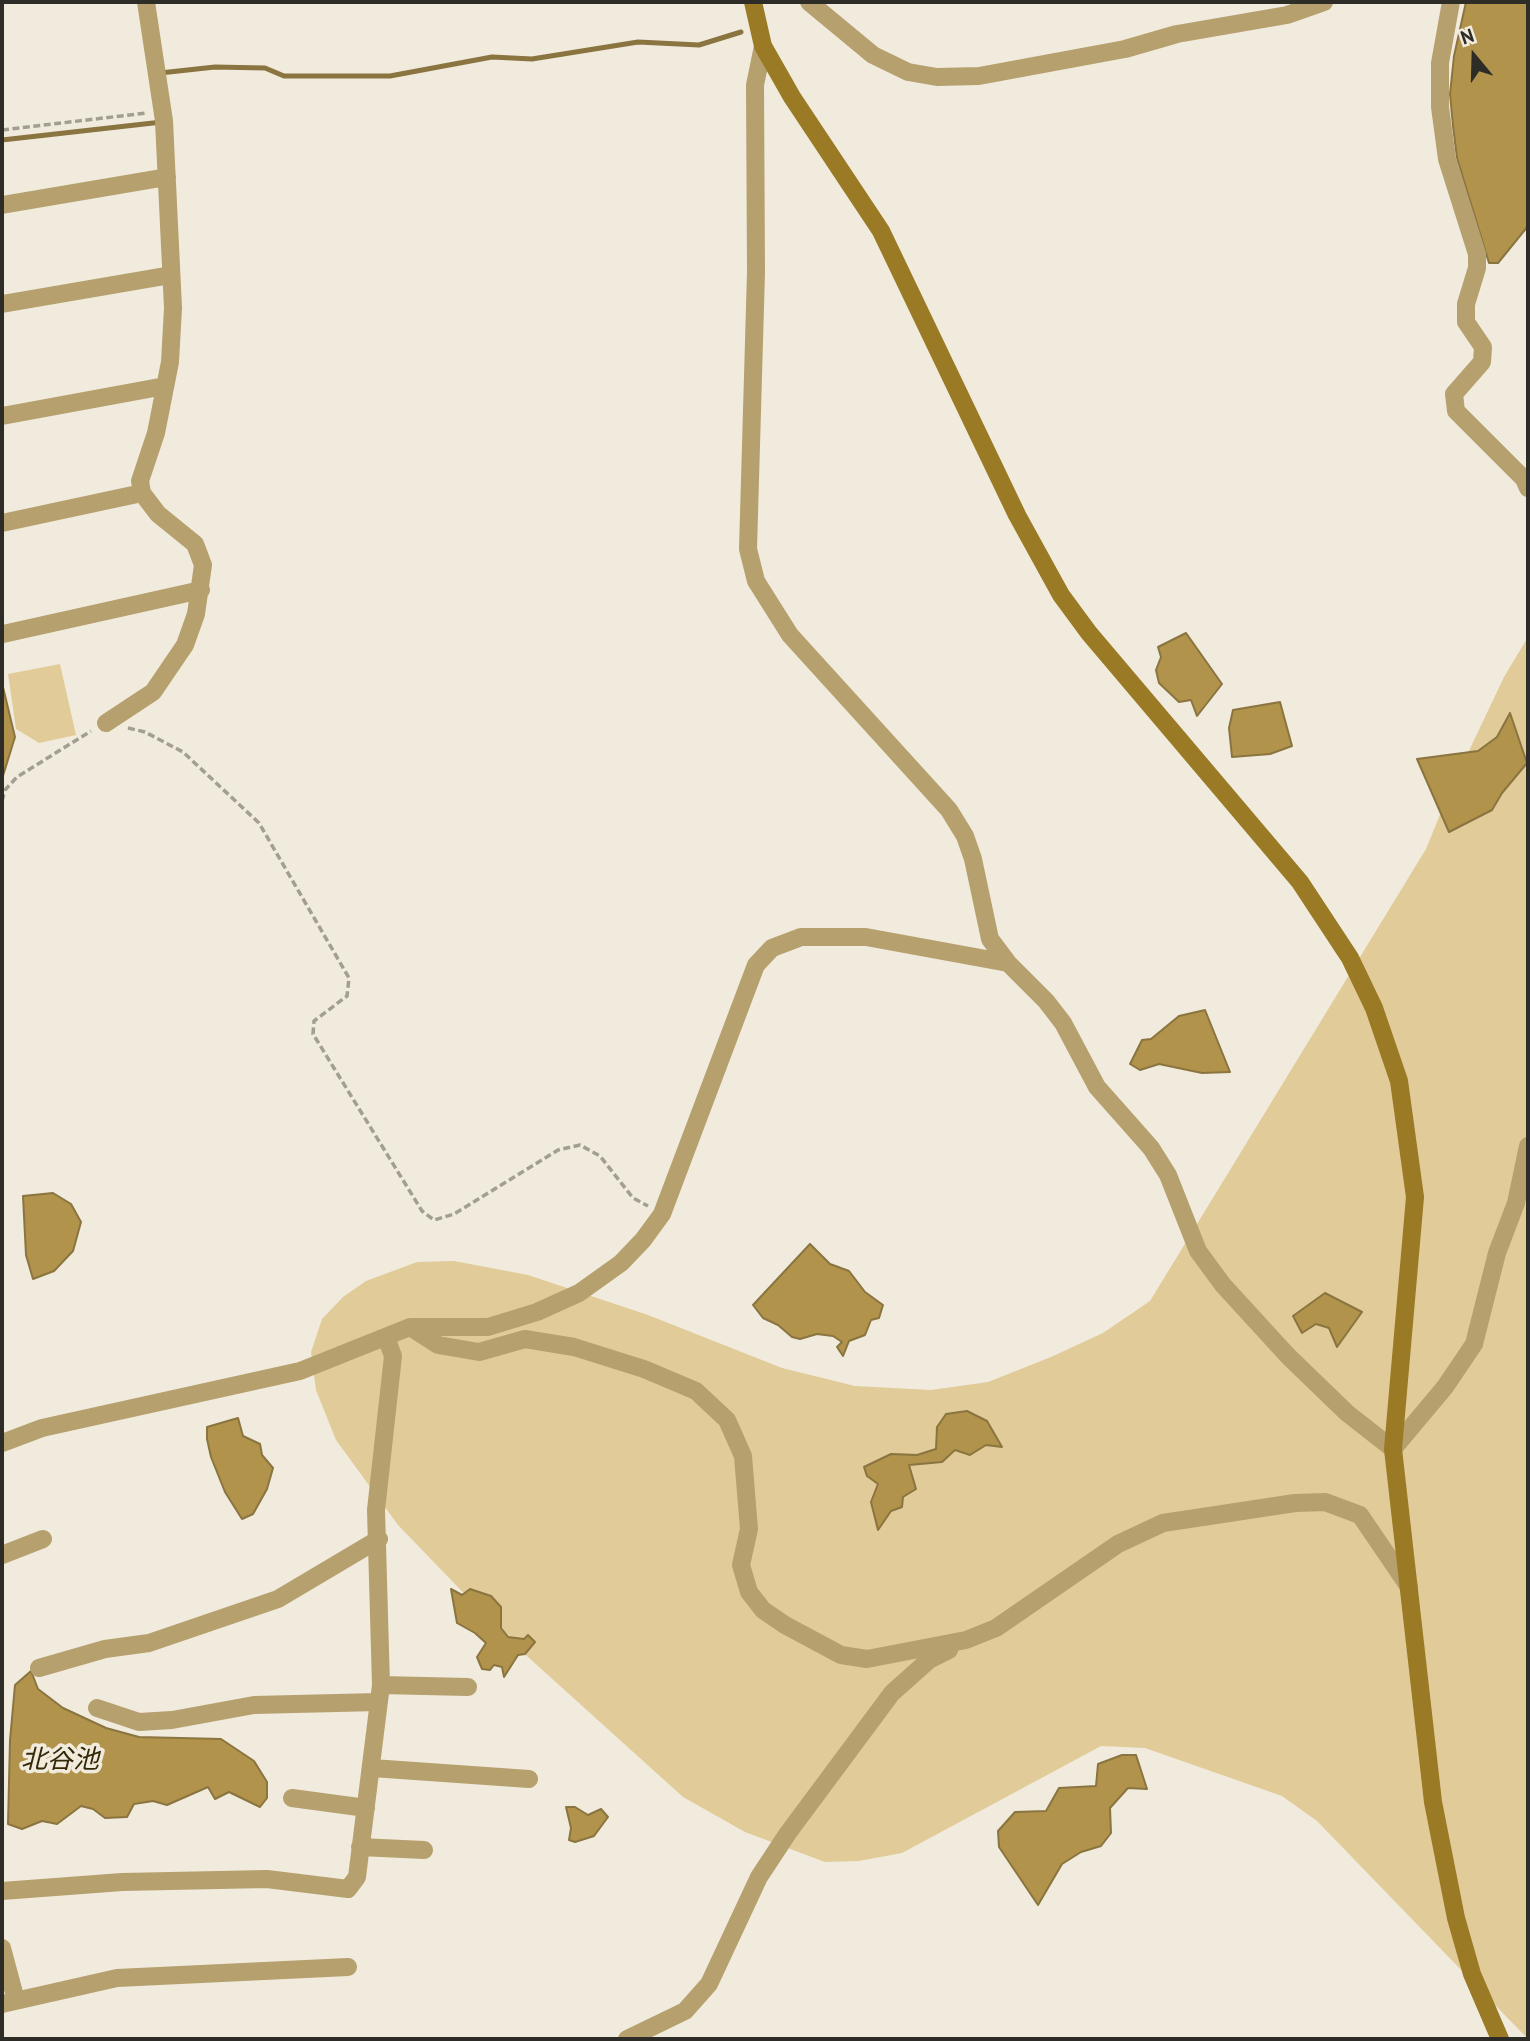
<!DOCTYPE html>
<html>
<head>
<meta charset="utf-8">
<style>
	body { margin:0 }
	#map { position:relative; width:1530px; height:2041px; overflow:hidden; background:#f1ebdd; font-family:"PT Sans",sans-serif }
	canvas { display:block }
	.frame { position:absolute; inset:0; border:4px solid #2e2c26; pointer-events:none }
	.north { position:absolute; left:1439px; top:21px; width:70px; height:70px; -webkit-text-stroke:5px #f1ebdd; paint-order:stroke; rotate:341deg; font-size:19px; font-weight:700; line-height:28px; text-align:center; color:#2e2c26 }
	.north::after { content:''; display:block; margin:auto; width:24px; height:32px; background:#2e2c26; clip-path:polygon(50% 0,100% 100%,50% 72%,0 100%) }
</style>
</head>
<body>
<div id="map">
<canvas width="1530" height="2041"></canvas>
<div class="frame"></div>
<div class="north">N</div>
</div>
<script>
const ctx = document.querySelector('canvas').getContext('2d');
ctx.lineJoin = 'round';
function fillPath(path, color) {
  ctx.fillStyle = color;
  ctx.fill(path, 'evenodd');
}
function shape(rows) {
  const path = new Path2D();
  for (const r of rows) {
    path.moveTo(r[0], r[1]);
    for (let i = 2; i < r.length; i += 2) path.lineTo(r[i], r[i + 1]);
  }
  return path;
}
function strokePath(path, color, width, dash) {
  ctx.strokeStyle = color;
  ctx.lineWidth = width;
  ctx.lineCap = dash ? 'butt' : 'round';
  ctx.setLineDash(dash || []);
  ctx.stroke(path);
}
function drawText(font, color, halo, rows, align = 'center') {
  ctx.font = font + ' "PT Sans","Noto Sans JP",sans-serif';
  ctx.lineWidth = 7;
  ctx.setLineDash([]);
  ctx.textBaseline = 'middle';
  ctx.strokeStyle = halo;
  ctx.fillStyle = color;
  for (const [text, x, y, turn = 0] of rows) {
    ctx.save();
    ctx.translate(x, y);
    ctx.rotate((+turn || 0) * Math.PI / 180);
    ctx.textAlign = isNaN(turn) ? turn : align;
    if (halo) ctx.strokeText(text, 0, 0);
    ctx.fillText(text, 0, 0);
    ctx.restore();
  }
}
fillPath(shape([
	[1528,637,1528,2039,1317,1821,1282,1796,1145,1748,1101,1746,902,1853,859,1861,825,1862,745,1832,683,1797,507,1638,398,1525,336,1440,316,1390,311,1352,322,1319,343,1297,366,1281,417,1262,454,1261,528,1275,648,1315,782,1368,855,1386,931,1390,988,1382,1051,1357,1103,1333,1150,1301,1426,849,1448,795,1504,677],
	[60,664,76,735,39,743,16,729,8,674]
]), '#e0cb99');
const water = shape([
	[1466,2,1528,2,1528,226,1498,263,1489,263,1457,158,1453,126,1450,94,1454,56,1466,2],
	[1186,633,1222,684,1197,716,1191,700,1179,702,1159,683,1156,670,1161,657,1158,647,1186,633],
	[2,683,15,737,2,779,2,683],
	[1280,702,1292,746,1270,754,1232,757,1229,728,1233,710,1280,702],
	[1510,713,1527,763,1502,793,1492,810,1449,832,1417,759,1478,751,1497,737,1510,713],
	[1205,1010,1230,1072,1202,1073,1159,1064,1140,1070,1130,1064,1142,1040,1151,1039,1179,1016,1205,1010],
	[53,1193,71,1204,81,1222,73,1251,54,1271,33,1279,26,1255,23,1196,53,1193],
	[810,1244,830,1264,849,1271,865,1292,883,1305,879,1318,871,1320,865,1335,849,1341,843,1356,837,1347,842,1342,833,1336,817,1334,800,1339,792,1337,778,1325,763,1318,753,1305,810,1244],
	[1325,1293,1362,1312,1337,1347,1329,1328,1316,1324,1302,1333,1293,1316,1325,1293],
	[967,1411,987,1421,1002,1447,986,1445,970,1455,955,1450,942,1462,909,1465,916,1489,903,1497,902,1507,891,1511,878,1530,871,1502,878,1484,867,1476,864,1467,891,1454,917,1455,936,1449,937,1427,946,1414,967,1411],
	[238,1418,243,1436,260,1444,262,1455,273,1468,267,1489,253,1514,242,1519,225,1492,211,1457,207,1439,207,1427,238,1418],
	[451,1589,462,1595,470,1589,491,1596,501,1607,501,1628,508,1637,524,1639,528,1635,535,1642,525,1654,518,1655,504,1677,502,1667,494,1665,490,1670,482,1669,477,1657,486,1643,475,1633,457,1623,451,1589],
	[31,1671,38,1689,63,1708,106,1728,139,1737,221,1739,254,1761,267,1782,267,1798,260,1807,229,1792,215,1799,208,1787,167,1805,153,1801,134,1804,127,1817,105,1818,93,1809,81,1806,57,1824,42,1821,22,1829,8,1824,10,1740,15,1685,31,1671],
	[1122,1755,1136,1755,1147,1789,1128,1788,1110,1808,1111,1833,1101,1846,1081,1852,1062,1864,1038,1905,999,1847,998,1831,1015,1812,1046,1811,1059,1788,1096,1786,1098,1764,1122,1755],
	[566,1807,575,1807,588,1815,601,1809,608,1817,594,1836,575,1842,569,1840,571,1828,566,1807]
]);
fillPath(water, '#b1934b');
strokePath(water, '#8a7440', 2);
strokePath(shape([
	[160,73,215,67,265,68,284,76,390,76,492,57,532,59,638,42,699,45,741,32],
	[2,140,162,122]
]), '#8a7440', 5);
strokePath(shape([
	[2,130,146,113],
	[128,728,145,732,183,752,259,823,349,978,347,996,314,1021,313,1034,422,1211,434,1220,454,1214,558,1150,580,1145,600,1156,633,1198,648,1206],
	[2,801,5,790,17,777,91,731]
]), '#a39e93', 3.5, [7, 3.5]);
strokePath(shape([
	[809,2,873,55,908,72,937,77,979,76,1125,49,1177,34,1287,15,1324,2],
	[1451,2,1440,63,1440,107,1447,159,1477,254,1477,268,1466,304,1466,322,1483,347,1482,362,1454,394,1456,411,1524,479,1528,488],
	[763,46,755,85,756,272,748,549,756,581,790,635,949,810,965,836,973,859,990,939,1008,963,1046,1001,1063,1023,1097,1087,1151,1148,1168,1175,1198,1251,1223,1285,1288,1356,1347,1413,1393,1449,1445,1387,1474,1344,1497,1253,1516,1203,1528,1146],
	[2,205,167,177],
	[2,304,171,275],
	[2,416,165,386],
	[2,523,142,493],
	[3,634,201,590],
	[106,723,153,692,185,645,196,614,203,565,195,544,158,514,142,493,140,481,156,433,170,362,173,308,164,121,146,2],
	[410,1327,488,1327,537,1312,579,1293,621,1263,643,1240,662,1214,756,965,772,948,801,937,866,937,1008,963],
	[2,1443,42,1428,300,1371,410,1327,438,1345,479,1352,525,1339,574,1347,644,1369,696,1391,727,1420,743,1456,749,1529,741,1565,749,1592,763,1610,785,1625,841,1655,867,1659,966,1640,996,1628,1118,1544,1163,1523,1295,1503,1325,1502,1360,1515,1409,1587],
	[2,1555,43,1539],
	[39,1668,105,1649,149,1643,278,1599,379,1539],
	[381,1685,468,1687],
	[97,1708,139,1722,172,1720,254,1705,378,1702],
	[372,1768,529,1779],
	[292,1798,366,1808],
	[360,1847,424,1850],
	[2,1891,122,1882,267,1879,348,1889,357,1877,381,1685,376,1510,393,1356,386,1337],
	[2,1948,16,2000],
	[2,2004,117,1978,348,1967],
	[627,2039,685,2011,709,1984,759,1877,788,1833,892,1693,929,1660,949,1650]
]), '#b5a06e', 18);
strokePath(shape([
	[753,2,763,46,792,97,881,231,1017,515,1061,595,1089,633,1300,882,1350,958,1374,1008,1399,1081,1415,1197,1393,1449,1433,1802,1456,1918,1472,1974,1500,2039]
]), '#9a7a25', 18);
drawText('italic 26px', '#342807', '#f1ebdd', [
	["北谷池",60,1761]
]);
</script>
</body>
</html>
